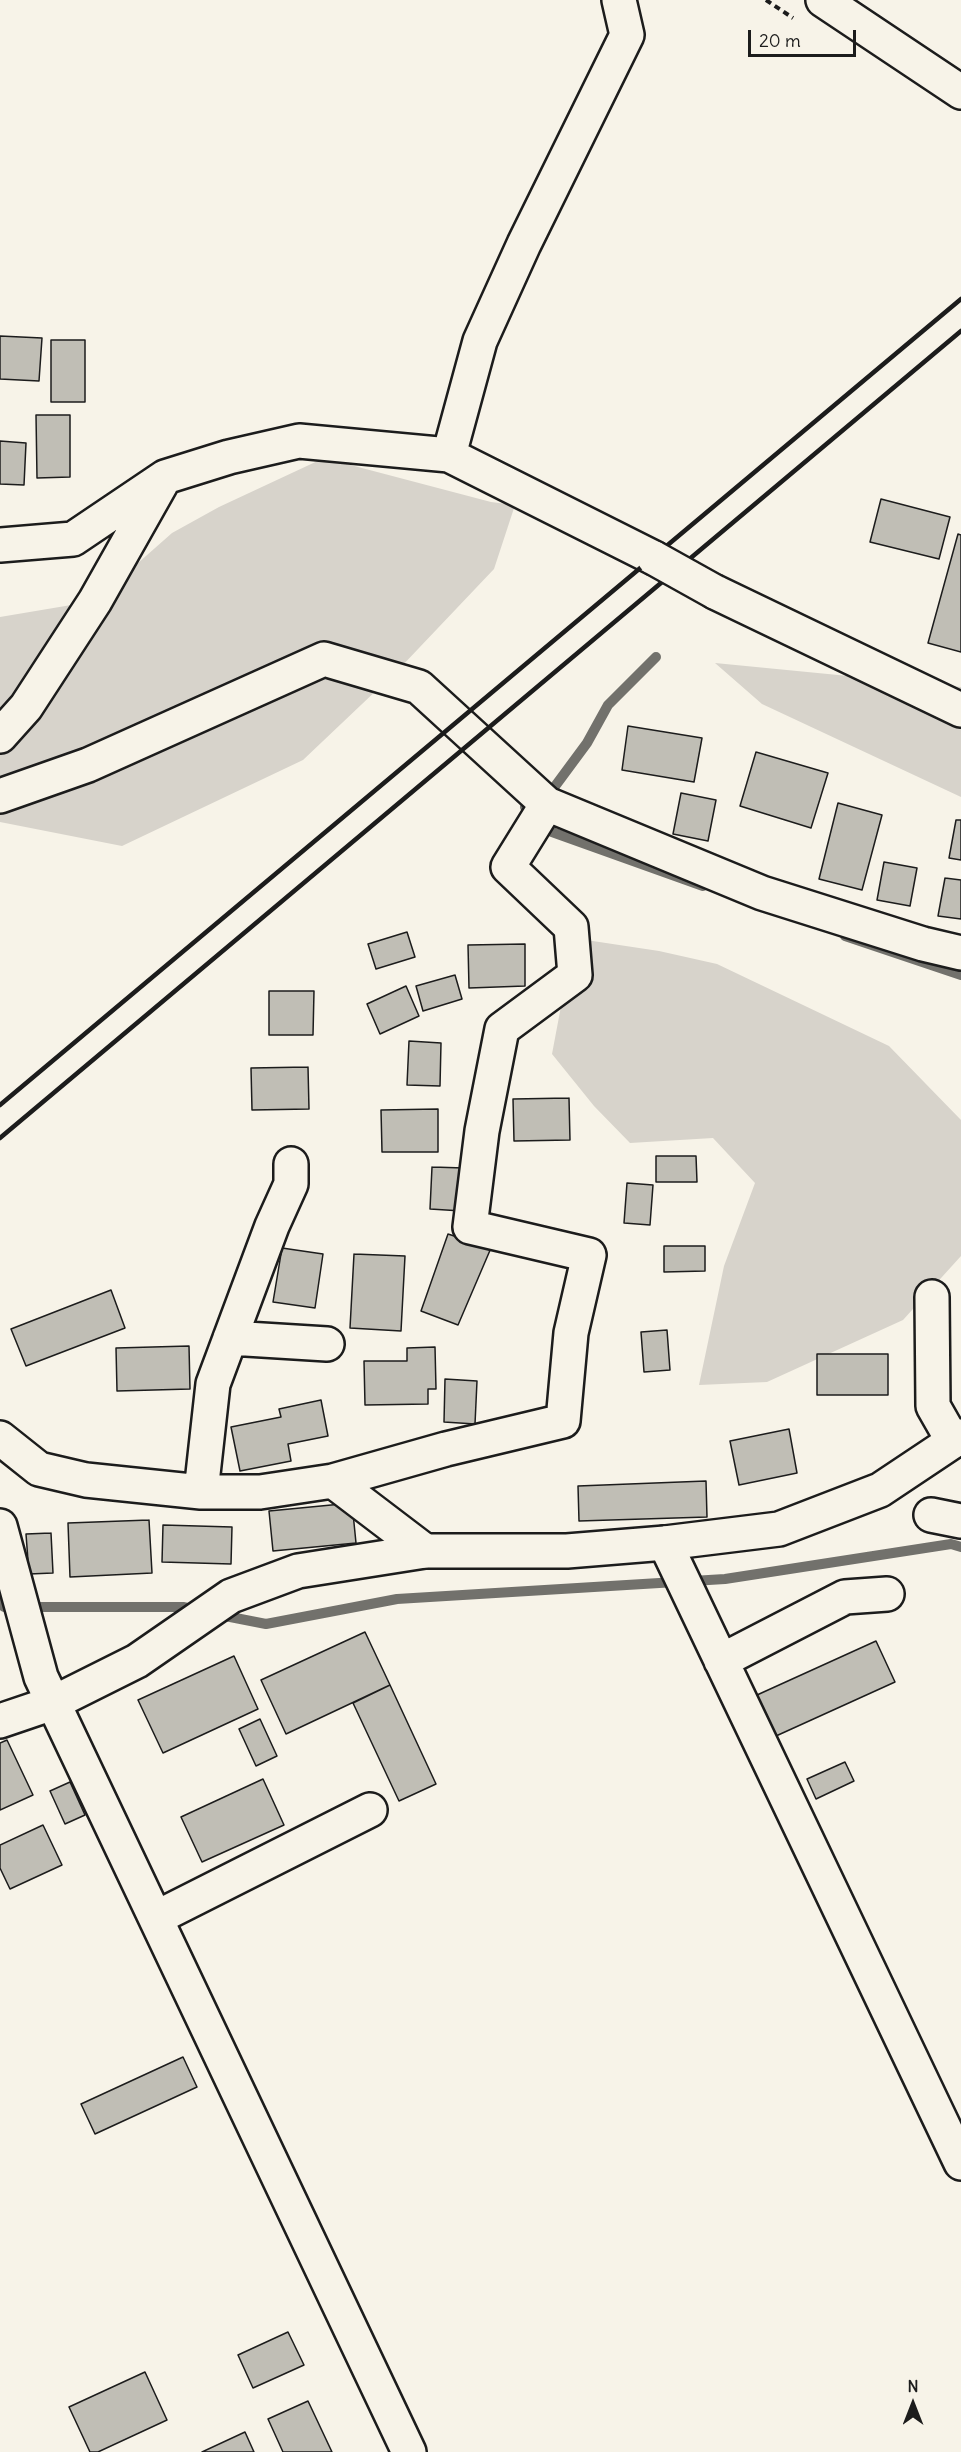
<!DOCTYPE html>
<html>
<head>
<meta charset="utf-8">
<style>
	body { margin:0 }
	#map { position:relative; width:961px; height:2452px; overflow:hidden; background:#f7f3e8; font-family:Delius,sans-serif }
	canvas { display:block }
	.north { position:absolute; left:883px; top:2374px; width:60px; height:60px; -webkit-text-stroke:4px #f7f3e8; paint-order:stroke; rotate:0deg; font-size:16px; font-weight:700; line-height:24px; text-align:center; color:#1c1c1c }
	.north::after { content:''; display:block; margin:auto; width:21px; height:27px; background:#1c1c1c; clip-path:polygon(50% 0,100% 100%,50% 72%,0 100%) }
	.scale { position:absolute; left:748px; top:30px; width:108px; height:27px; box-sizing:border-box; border:3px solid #1c1c1c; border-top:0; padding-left:8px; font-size:18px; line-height:21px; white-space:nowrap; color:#1c1c1c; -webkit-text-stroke:4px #f7f3e8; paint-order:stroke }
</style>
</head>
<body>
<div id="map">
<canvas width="961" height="2452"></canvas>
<div class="north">N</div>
<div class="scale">20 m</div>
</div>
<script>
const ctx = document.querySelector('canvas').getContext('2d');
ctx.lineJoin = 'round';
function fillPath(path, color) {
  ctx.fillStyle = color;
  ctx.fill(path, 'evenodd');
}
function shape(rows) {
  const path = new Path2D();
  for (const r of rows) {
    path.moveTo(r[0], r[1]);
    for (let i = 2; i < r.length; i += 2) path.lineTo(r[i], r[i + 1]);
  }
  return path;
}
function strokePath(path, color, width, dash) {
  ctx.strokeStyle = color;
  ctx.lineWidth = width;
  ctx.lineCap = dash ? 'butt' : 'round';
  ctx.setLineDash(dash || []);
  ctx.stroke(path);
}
fillPath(shape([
	[324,458,491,502,515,505,494,569,400,668,303,760,122,846,0,822,0,617,95,601,172,533,219,507],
	[715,663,961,687,961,797,762,704],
	[586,940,659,951,717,964,889,1046,961,1120,961,1256,903,1320,767,1382,699,1385,724,1266,755,1183,713,1138,630,1143,594,1106,552,1054,562,1001]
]), '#d7d3cb');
strokePath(shape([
	[656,657,608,705,587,743,553,789,525,807,552,832,703,886],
	[845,936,961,975],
	[0,1603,4,1607,183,1607,197,1610],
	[215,1614,266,1624,397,1599,725,1579,951,1544,961,1547]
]), '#72716c', 10);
const building = shape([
	[0,336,42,338,39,381,0,379,0,336],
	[51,340,85,340,85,402,51,402,51,340],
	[36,415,70,415,70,477,37,478,36,415],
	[0,441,26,443,24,485,0,484,0,441],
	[881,499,950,517,939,559,870,542,881,499],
	[958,534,961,535,961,652,928,643,958,534],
	[628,726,702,738,694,782,622,770,628,726],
	[756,752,828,773,811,828,740,806,756,752],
	[681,793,716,800,708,841,673,834,681,793],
	[838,803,882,815,862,890,819,879,838,803],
	[956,820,961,820,961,860,949,858,956,820],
	[884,862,917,868,910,906,877,900,884,862],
	[945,878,961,880,961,919,938,916,945,878],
	[407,932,415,957,376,969,368,944,407,932],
	[525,944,525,986,469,988,468,945,525,944],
	[455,975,462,999,423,1011,416,986,455,975],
	[406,986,419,1016,380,1034,367,1004,406,986],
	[269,991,314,991,313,1035,269,1035,269,991],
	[409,1041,441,1043,440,1086,407,1085,409,1041],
	[308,1067,309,1109,252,1110,251,1068,308,1067],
	[569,1098,570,1140,514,1141,513,1099,569,1098],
	[438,1109,438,1152,382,1152,381,1110,438,1109],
	[656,1156,696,1156,697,1182,656,1182,656,1156],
	[432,1167,464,1168,462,1211,430,1209,432,1167],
	[627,1183,653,1185,650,1225,624,1223,627,1183],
	[448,1234,491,1248,458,1325,421,1311,448,1234],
	[664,1246,705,1246,705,1271,664,1272,664,1246],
	[282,1248,323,1254,315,1308,273,1302,282,1248],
	[354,1254,405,1256,401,1331,350,1328,354,1254],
	[111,1290,125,1328,26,1366,11,1329,111,1290],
	[667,1330,670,1370,644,1372,641,1332,667,1330],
	[189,1346,190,1389,117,1391,116,1348,189,1346],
	[435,1347,436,1389,428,1389,428,1404,365,1405,364,1361,407,1361,407,1348,435,1347],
	[817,1354,888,1354,888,1395,817,1395,817,1354],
	[445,1379,477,1381,475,1424,444,1422,445,1379],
	[321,1400,328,1436,288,1444,291,1461,240,1471,231,1427,281,1417,279,1409,321,1400],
	[789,1429,797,1473,739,1485,730,1441,789,1429],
	[706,1481,707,1517,579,1521,578,1486,706,1481],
	[352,1503,356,1543,273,1551,269,1511,352,1503],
	[149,1520,152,1573,70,1577,68,1523,149,1520],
	[163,1525,232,1527,231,1564,162,1562,163,1525],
	[51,1533,53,1573,29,1574,26,1534,51,1533],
	[365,1632,390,1685,286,1734,261,1680,365,1632],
	[876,1641,895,1682,776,1736,757,1695,876,1641],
	[234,1656,258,1709,163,1753,138,1700,234,1656],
	[390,1685,436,1784,399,1801,353,1703,390,1685],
	[260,1719,277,1756,256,1766,239,1729,260,1719],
	[7,1740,33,1795,0,1810,0,1743,7,1740],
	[845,1762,854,1781,816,1799,807,1779,845,1762],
	[263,1779,284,1825,202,1862,181,1817,263,1779],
	[70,1782,85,1815,65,1824,50,1791,70,1782],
	[43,1825,62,1865,10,1889,0,1868,0,1845,43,1825],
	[183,2057,197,2087,95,2134,81,2104,183,2057],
	[288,2332,304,2365,253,2388,238,2355,288,2332],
	[145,2372,167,2420,98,2452,90,2452,69,2407,145,2372],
	[308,2401,332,2452,283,2452,268,2419,308,2401],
	[245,2432,254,2452,202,2452,245,2432]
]);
fillPath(building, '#c0beb5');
strokePath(building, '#1c1c1c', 1.5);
const minor = shape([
	[449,455,480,341,524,244,627,35,619,0],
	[0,545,73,539,165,477,229,457,299,441,449,455,654,558],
	[715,592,961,710],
	[0,736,26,707,95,601,161,484],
	[0,796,88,765,324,659,419,687,547,804,762,893,923,944,961,953],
	[932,1297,933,1406,953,1441],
	[230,1338,327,1344],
	[0,1438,39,1469,86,1480,201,1492,260,1492,333,1481,425,1551],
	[333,1481,446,1449,563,1421,571,1333,589,1255,470,1227,482,1131,502,1029,575,975,571,927,508,867,547,804],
	[201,1492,213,1384,272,1226,291,1184,291,1164],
	[931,1515,961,1521],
	[0,1526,41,1677,409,2452],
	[665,1543,961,2163],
	[721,1661,845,1597,887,1594],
	[156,1918,370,1810]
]);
const tertiary = shape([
	[0,1721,53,1703,137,1661,231,1596,298,1571,425,1551,567,1551,665,1543,779,1529,880,1490,961,1436]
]);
const primary = shape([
	[823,0,961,92]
]);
strokePath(minor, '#1c1c1c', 38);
strokePath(tertiary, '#1c1c1c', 38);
strokePath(primary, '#1c1c1c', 38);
strokePath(shape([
	[766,0,793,18]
]), '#1c1c1c', 4, [6, 4.5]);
strokePath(minor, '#f7f3e8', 33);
strokePath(tertiary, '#f7f3e8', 33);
strokePath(primary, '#f7f3e8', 33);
strokePath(shape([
	[0,1105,961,299],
	[0,1138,961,331]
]), '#1c1c1c', 4.5);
const minorBridge = shape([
	[654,558,715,592]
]);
strokePath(minorBridge, '#1c1c1c', 38, []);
strokePath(minorBridge, '#f7f3e8', 33);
</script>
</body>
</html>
